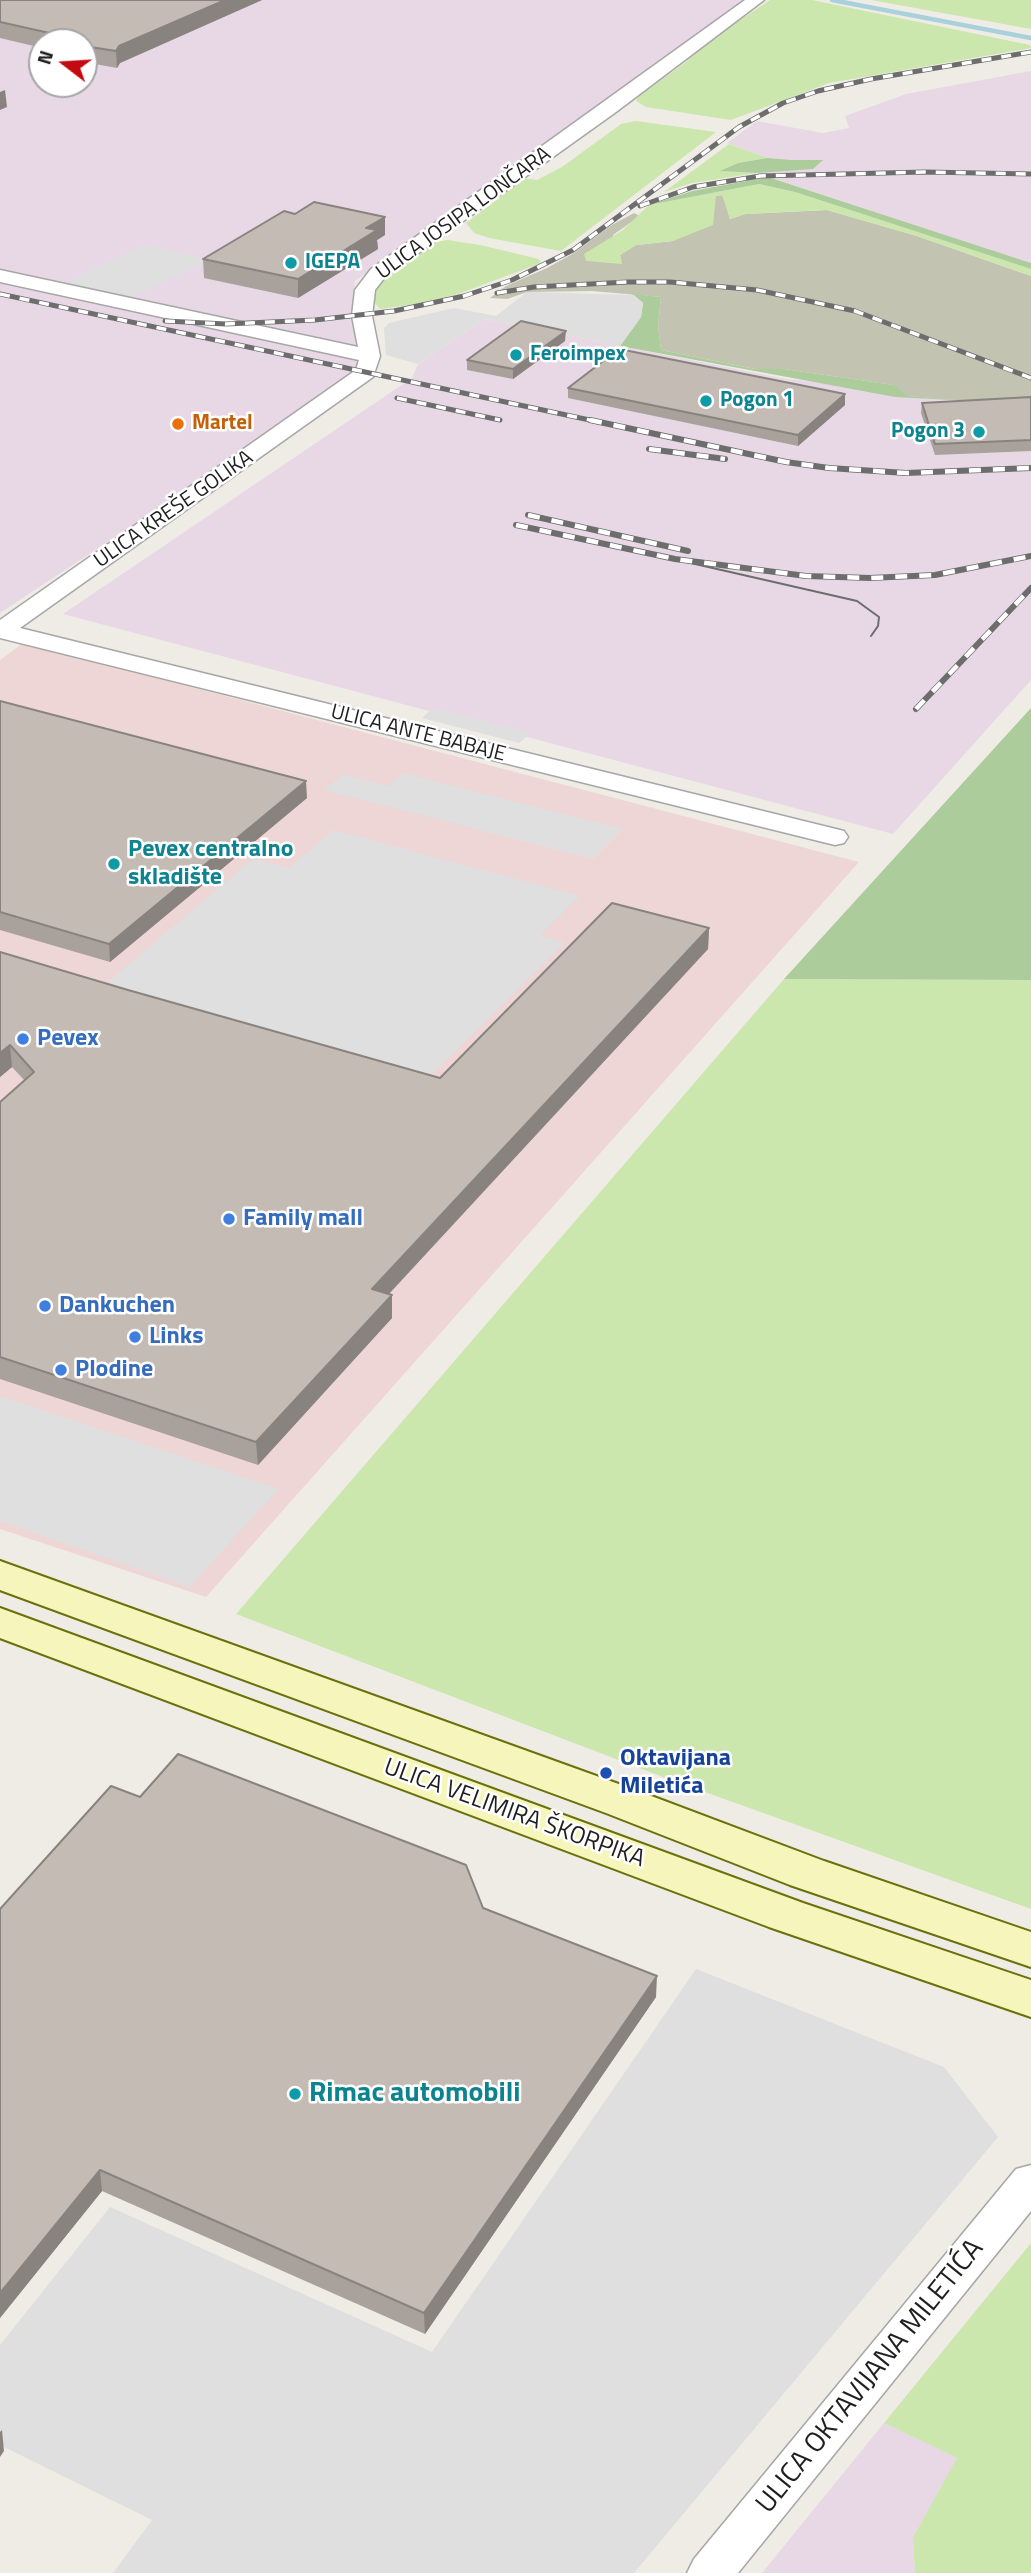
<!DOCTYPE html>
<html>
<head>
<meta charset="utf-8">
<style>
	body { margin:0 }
	#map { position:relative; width:1031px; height:2573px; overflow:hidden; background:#efece6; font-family:"Titillium Web",sans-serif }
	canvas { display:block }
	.north { position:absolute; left:28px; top:28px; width:70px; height:70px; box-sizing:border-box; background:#fff; border:2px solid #a5a5a5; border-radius:50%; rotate:287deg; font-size:19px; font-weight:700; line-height:28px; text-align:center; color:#1f1f1f }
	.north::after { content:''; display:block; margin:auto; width:24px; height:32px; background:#c40a11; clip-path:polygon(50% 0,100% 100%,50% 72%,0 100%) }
</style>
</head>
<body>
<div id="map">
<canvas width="1031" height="2573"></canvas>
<div class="north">N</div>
</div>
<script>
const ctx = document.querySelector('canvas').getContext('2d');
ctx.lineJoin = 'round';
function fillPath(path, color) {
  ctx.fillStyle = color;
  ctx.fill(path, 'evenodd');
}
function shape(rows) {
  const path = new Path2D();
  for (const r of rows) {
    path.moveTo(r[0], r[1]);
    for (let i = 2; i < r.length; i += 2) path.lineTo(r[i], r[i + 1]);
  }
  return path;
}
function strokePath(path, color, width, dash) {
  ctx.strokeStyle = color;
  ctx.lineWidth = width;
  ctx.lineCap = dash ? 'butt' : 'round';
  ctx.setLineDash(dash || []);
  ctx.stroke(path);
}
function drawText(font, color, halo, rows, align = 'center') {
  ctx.font = font + ' "Titillium Web",sans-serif';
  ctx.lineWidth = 5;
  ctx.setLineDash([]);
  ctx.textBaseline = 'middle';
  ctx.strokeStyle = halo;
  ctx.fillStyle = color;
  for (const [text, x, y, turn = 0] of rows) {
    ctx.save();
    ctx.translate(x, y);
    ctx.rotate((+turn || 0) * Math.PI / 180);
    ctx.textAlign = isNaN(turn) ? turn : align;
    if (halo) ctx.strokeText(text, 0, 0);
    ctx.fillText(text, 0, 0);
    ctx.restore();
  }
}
fillPath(shape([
	[23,643,859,862,206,1597,0,1529,0,660]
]), '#efd6d6');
fillPath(shape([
	[0,0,749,0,355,281,353,315,359,376,0,613],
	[42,42,84,42,84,84,42,84],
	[1031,71,1031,263,754,172,776,162,727,143,757,121,823,133,849,128,845,116,906,94],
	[485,319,786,379,1031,400,1031,680,893,834,63,614,412,378,418,364],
	[884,2423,958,2458,913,2537,915,2573,762,2573]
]), '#e8d8e6');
fillPath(shape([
	[723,195,730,219,745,214,827,210,917,236,1031,276,1031,400,970,401,909,396,893,385,784,369,755,369,661,350,658,326,661,297,592,291,527,292,507,299,490,298,506,286,547,268,574,253,610,226,634,213,640,216,613,235,622,263,620,255,636,245,673,241,716,196]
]), '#c3c3b1');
fillPath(shape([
	[770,0,812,0,1030,45,1031,48,829,83,731,120,646,107,636,101,639,96,686,62,700,47],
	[871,0,1031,0,1031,29],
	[636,121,716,132,561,251,489,238,474,233,466,223,525,178,537,180,562,167,621,124],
	[729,144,767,158,738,163,723,171,757,173,692,183,664,192],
	[759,184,795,192,1031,269,1031,276,917,236,827,210,746,214,730,219,722,195,716,196,713,225,673,241,636,245,620,255,622,264,586,261,584,254,623,230,649,205],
	[448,240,480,245,539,259,541,263,458,294,416,304,380,309,373,301,372,292,384,276,434,242],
	[784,979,1031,980,1031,1909,663,1777,236,1614],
	[1031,2243,1031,2573,915,2573,913,2537,957,2458,884,2423]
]), '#cce7ae');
fillPath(shape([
	[767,158,791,160,823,160,813,169,757,173,720,171,738,163],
	[768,177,1031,263,1031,269,795,192,759,184,649,205,692,191],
	[632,294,661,297,658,326,661,350,755,369,784,369,894,385,909,396,970,401,895,397,620,346,641,317,643,303],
	[1031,708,1031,980,784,979]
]), '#accc9c');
fillPath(shape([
	[146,244,208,260,130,298,67,282],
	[527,292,634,295,643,303,641,317,620,346,485,319,418,364,386,355,384,328,389,323,454,308,496,316],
	[433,708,531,733,519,743,422,718],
	[403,773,623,829,593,859,324,790,343,774,389,786],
	[333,830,580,896,540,935,565,943,420,1086,97,991,253,859,289,868],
	[0,1396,278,1489,190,1587,0,1521],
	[696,1969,944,2067,998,2137,634,2573,113,2573,152,2520,0,2445,0,2345,110,2207,432,2352]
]), '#dfdfdf');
strokePath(shape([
	[832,0,1031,38]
]), '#a8d1db', 4.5);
const minor = shape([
	[745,0,764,0,616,112,385,277,375,290,372,316,380,356,373,377,20,628,844,831,848,837,844,843,835,845,0,638,0,620,356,370,359,360,0,282,0,270,358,347,352,316,355,290,371,269,745,0],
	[1031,2165,1031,2211,738,2573,687,2573,694,2559,1016,2169,1031,2165]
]);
const secondary = shape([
	[0,1561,638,1791,824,1861,1031,1932,1031,1967,790,1885,606,1813,0,1590,0,1561],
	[0,1608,803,1903,1031,1980,1031,2017,769,1927,0,1638,0,1608]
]);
strokePath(minor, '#a6a6a6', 3);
strokePath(secondary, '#6a710a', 4);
fillPath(minor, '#fff');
fillPath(secondary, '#f6f6bc');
strokePath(shape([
	[647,553,857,601,879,617,878,626,871,636]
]), '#6d6d6d', 2);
const railFar1 = shape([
	[640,206,693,187,760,176,925,172,1031,174],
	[497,293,534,287,628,282,670,282,757,290,855,311,1031,378],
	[0,294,599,422],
	[165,321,226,324,315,320,394,311,464,296,512,280,573,250,739,127,783,103,818,91,871,79,1031,52],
	[397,398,500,420]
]);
const rail = shape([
	[590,420,786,462,829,468,906,473,1031,468],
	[649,449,725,459],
	[528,515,688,551],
	[516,525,675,559,806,576,870,578,935,575,1031,556],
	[916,709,1031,588]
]);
strokePath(railFar1, '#6d6d6d', 5);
strokePath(rail, '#6d6d6d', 6);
strokePath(railFar1, '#fff', 3.5, [10]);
strokePath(rail, '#fff', 4.5, [12]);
fillPath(shape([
	[0,0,262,0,120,63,117,68,84,62,84,42,42,42,42,48,0,38],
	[385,235,377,240,378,249,298,298,204,278,203,259],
	[565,341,513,379,467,370,467,360],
	[568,388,845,405,798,446,568,398],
	[1031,397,1031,451,935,455,921,413,922,403],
	[0,701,307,798,110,962,0,930],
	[709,928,708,949,389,1294,392,1295,392,1318,258,1465,0,1379,0,1102,25,1081,12,1067,0,1077,0,952,128,990,440,1078],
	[140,1797,483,1908,656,1997,425,2334,102,2191,0,2318,0,1909]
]), '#a9a19c');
fillPath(shape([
	[225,0,262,0,120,63,117,68,116,51,119,46],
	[5,90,7,107,0,110,0,92],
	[385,217,385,235,377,240,378,249,298,298,298,279,366,228],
	[566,331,565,341,513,379,513,369],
	[845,394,845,405,798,446,798,435],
	[306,781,307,798,110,962,109,944],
	[709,928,708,949,372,1312,372,1289],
	[10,1045,12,1067,0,1077,0,1053],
	[392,1295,392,1318,258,1465,256,1442],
	[657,1976,656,1997,425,2334,424,2313],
	[100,2170,102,2191,0,2318,0,2293],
	[2,2430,4,2451,0,2457,0,2432]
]), '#89837f');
const building = shape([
	[0,0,225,0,119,46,116,51,84,46,84,42,77,42,81,40,0,22,0,0],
	[314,202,385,217,366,228,377,230,298,279,203,259,284,211,295,214,314,202],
	[521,321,566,331,513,369,467,360,521,321],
	[619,349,845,394,798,435,568,388,619,349],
	[1031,397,1031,440,935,444,922,403,1031,397],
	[0,701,306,781,109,944,0,912,0,701],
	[612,903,709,928,372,1289,392,1295,256,1442,0,1357,0,1102,34,1072,10,1045,0,1053,0,952,128,990,440,1078,612,903],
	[178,1754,466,1865,483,1908,657,1976,424,2313,100,2170,0,2293,0,1909,111,1786,140,1797,178,1754]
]);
fillPath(building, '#c4bbb5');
strokePath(building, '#89837f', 2);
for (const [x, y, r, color] of [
	[291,263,7,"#0f9aa8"],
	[516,355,7,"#0f9aa8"],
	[706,401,7,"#0f9aa8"],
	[178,424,7,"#e8710a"],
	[979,432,7,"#0f9aa8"],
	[114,864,7,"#0f9aa8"],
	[23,1039,7,"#3f7fe0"],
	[229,1219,7,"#3f7fe0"],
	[45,1306,7,"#3f7fe0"],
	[135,1337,7,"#3f7fe0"],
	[61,1370,7,"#3f7fe0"],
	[606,1773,7,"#1a4fb4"],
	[295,2094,7,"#0f9aa8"]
]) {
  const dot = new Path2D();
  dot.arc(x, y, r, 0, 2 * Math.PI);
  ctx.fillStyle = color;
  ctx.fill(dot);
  strokePath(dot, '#fff', 2.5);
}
drawText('21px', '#1f1f1f', '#fff', [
	["ULICA JOSIPA LONČARA",464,214,-36],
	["ULICA KREŠE GOLIKA",174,510,-35],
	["ULICA ANTE BABAJE",418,734,14]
]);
drawText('bold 21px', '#0d838f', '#fff', [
	["IGEPA",305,263],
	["Feroimpex",530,355],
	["Pogon 1",720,401],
	["Pogon 3",965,432,"right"]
], 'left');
drawText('bold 21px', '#c56008', '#fff', [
	["Martel",192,424]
], 'left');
drawText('bold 24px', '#0d838f', '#fff', [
	["Pevex centralno",128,850],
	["skladište",128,878]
], 'left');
drawText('bold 24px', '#366cbe', '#fff', [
	["Pevex",37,1039],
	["Family mall",243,1219],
	["Dankuchen",59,1306],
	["Links",149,1337],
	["Plodine",75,1370]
], 'left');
drawText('bold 24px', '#164399', '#fff', [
	["Oktavijana",620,1759],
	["Miletića",620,1787]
], 'left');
drawText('24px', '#1f1f1f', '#fff', [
	["ULICA VELIMIRA ŠKORPIKA",514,1814,20]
]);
drawText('bold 28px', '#0d838f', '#fff', [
	["Rimac automobili",309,2094]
], 'left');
drawText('28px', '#1f1f1f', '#fff', [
	["ULICA OKTAVIJANA MILETIĆA",871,2377,-51]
]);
</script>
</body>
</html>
